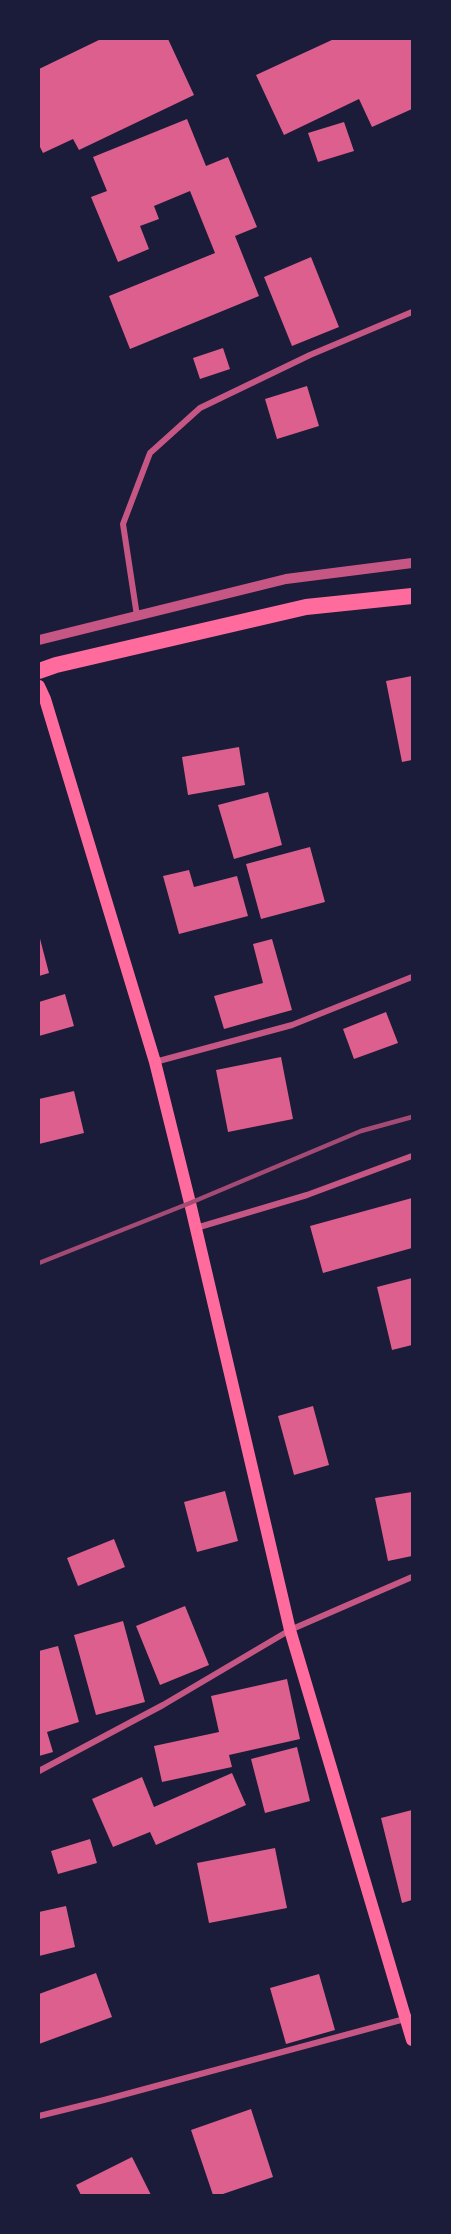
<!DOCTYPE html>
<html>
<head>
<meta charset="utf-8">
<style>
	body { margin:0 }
	#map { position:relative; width:451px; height:2234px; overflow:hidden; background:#1b1b3a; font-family:"Archivo Narrow",sans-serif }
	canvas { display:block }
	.frame { position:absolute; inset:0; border:40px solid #1b1b3a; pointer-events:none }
</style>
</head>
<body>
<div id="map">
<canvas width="451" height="2234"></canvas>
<div class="frame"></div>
</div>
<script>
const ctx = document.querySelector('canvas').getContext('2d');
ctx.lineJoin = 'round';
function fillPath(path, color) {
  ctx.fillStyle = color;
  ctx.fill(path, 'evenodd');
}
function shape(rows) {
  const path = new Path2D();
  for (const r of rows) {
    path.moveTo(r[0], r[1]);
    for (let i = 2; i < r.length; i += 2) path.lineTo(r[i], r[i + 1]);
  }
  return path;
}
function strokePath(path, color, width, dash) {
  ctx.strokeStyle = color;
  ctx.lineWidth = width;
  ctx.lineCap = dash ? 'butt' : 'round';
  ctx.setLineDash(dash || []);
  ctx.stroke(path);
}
fillPath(shape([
	[101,39,168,39,194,95,79,150,73,139,43,153,39,145,39,69],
	[334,39,412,39,412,109,372,127,359,99,284,135,256,75],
	[187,119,206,166,228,157,257,227,235,236,259,296,130,349,109,296,215,253,190,191,154,206,159,219,140,226,149,249,118,262,91,197,107,191,93,157],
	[344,122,354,151,318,162,308,133],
	[311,257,339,327,292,346,264,277],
	[223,348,230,369,200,379,193,358],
	[307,386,319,426,277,439,265,399],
	[412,676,412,760,402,762,386,681],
	[239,747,245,785,188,795,182,757],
	[268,792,282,845,234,859,218,805],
	[310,847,325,902,261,919,246,864],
	[189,870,194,887,237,876,248,916,179,934,163,876],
	[39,935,49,973,39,976],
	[272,939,292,1010,224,1029,214,996,263,983,253,944],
	[65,994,74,1026,39,1036,39,1002],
	[386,1012,398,1043,354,1059,343,1029],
	[281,1057,293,1119,228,1132,216,1070],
	[74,1091,84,1133,39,1144,39,1099],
	[412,1198,412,1248,323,1273,310,1226],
	[412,1278,412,1345,392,1350,377,1287],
	[313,1406,329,1465,294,1475,278,1416],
	[225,1491,238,1541,197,1552,184,1502],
	[412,1492,412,1556,388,1561,375,1498],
	[114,1539,125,1567,78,1586,67,1558],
	[185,1606,209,1665,160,1685,136,1626],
	[123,1621,145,1702,96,1715,74,1635],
	[58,1646,79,1722,47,1732,53,1752,39,1756,39,1651],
	[287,1679,300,1739,229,1755,232,1767,162,1782,154,1746,219,1732,211,1696],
	[297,1747,310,1801,265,1813,251,1759],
	[232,1773,246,1805,156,1845,150,1832,113,1847,92,1799,142,1777,154,1807],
	[412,1810,412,1900,402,1903,381,1818],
	[90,1839,97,1863,58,1874,51,1851],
	[275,1848,287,1908,209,1923,197,1863],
	[66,1906,75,1947,39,1956,39,1912],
	[96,1973,112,2017,39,2044,39,1994],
	[319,1974,335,2030,286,2044,270,1988],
	[251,2109,273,2177,220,2195,213,2195,191,2130],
	[132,2157,151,2195,81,2195,76,2185]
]), '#dd5f8e');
strokePath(shape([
	[137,616,123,524,150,453,200,408,310,355,412,312],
	[155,1062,292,1025,412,977],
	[196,1228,307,1195,412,1156],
	[39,1771,163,1705,290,1630,412,1577],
	[39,2116,104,2100,412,2017]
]), '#c65784', 6);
strokePath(shape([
	[39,640,286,579,412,563]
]), '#c65784', 10);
strokePath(shape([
	[39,686,45,699,155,1062,190,1203,290,1630,412,2040]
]), '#ff6b9d', 12);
strokePath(shape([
	[39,671,56,665,306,607,412,596]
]), '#ff6b9d', 16);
strokePath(shape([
	[39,1263,190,1203,361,1131,412,1117]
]), '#a44b75', 4.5);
</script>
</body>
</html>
